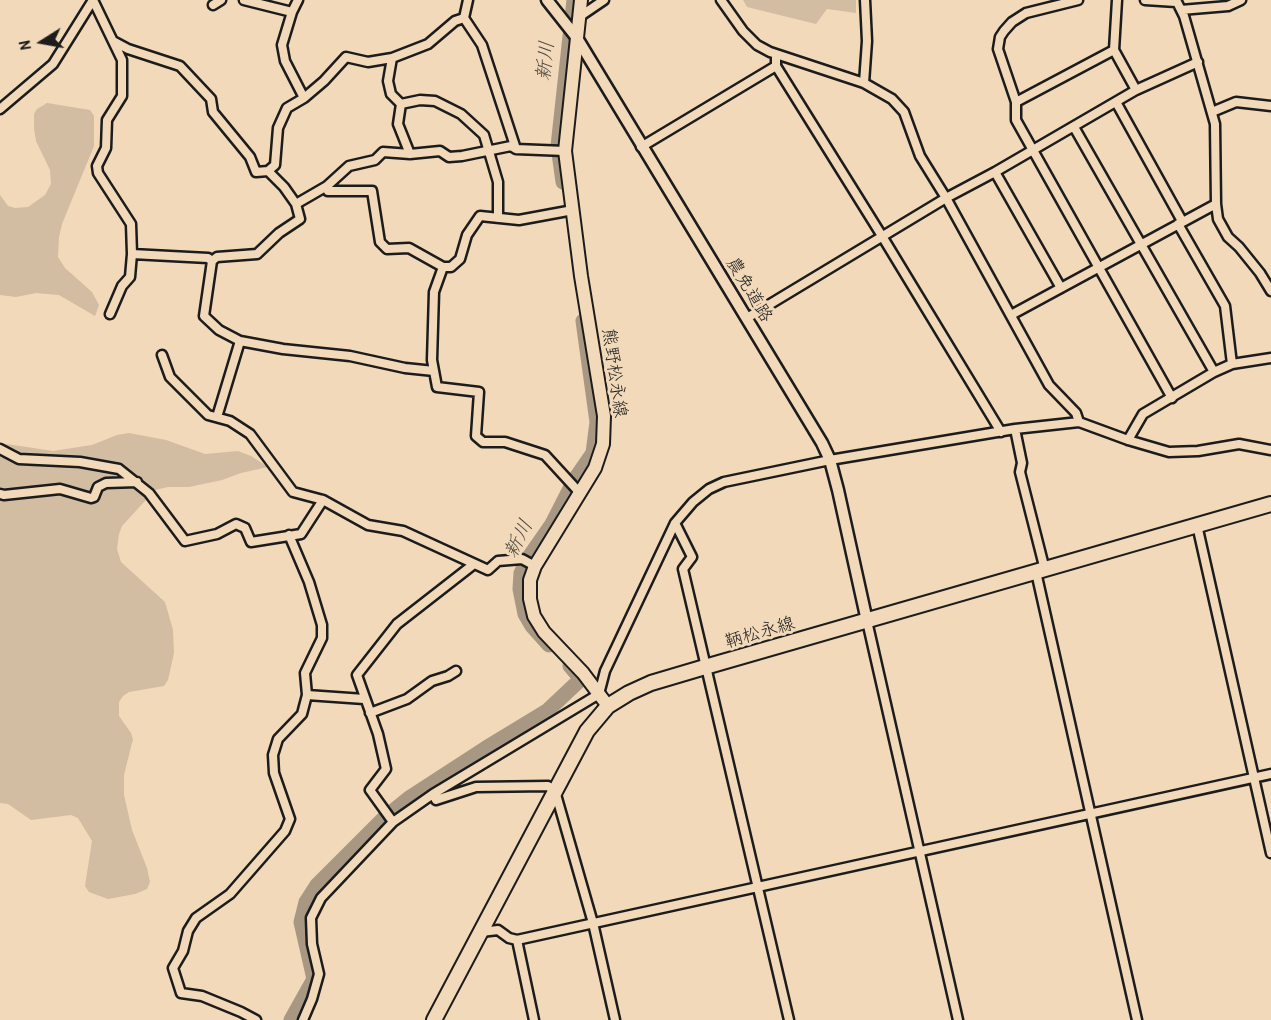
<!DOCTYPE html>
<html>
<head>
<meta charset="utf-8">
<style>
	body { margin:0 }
	#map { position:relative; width:1271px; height:1020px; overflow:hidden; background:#f1d9b9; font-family:"Patrick Hand",sans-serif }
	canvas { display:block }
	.north { position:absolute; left:12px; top:12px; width:60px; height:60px; -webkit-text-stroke:4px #f1d9b9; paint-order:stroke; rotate:259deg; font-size:16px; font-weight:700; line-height:24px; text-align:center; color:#1c1c1c }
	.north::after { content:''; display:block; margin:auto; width:21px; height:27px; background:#1c1c1c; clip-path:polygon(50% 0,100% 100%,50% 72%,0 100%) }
</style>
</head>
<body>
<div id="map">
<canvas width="1271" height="1020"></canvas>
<div class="north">N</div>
</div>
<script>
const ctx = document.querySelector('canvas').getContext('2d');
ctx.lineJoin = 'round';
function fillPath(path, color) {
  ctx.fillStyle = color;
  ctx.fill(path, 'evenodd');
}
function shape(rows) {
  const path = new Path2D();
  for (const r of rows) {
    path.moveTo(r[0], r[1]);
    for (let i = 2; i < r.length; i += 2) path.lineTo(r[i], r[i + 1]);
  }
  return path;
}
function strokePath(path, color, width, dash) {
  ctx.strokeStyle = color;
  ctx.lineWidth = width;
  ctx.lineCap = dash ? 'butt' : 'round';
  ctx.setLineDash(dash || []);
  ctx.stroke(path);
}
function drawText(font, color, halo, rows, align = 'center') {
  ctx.font = font + ' "Patrick Hand","Klee One",sans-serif';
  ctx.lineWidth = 6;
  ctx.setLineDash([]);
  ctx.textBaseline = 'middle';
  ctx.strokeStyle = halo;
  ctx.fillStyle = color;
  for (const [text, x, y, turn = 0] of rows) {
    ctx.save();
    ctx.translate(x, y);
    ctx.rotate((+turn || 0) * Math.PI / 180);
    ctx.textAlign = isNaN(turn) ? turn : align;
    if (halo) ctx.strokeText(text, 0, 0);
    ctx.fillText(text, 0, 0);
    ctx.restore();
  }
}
fillPath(shape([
	[743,0,856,0,856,13,827,9,816,24,747,7],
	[47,103,90,110,94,116,94,146,62,224,59,237,58,257,65,268,92,292,99,305,95,316,59,295,36,293,16,297,0,295,0,195,8,206,15,208,28,207,45,195,51,184,50,170,36,141,34,128,34,114,37,109],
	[129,433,166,440,205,454,238,451,251,456,268,467,241,473,222,480,189,487,168,487,155,490,122,526,119,534,117,549,121,562,165,602,173,630,174,653,168,680,164,686,129,692,123,696,119,702,119,716,131,733,133,739,124,775,124,795,132,830,147,868,150,882,147,889,135,894,108,899,89,892,85,886,92,841,78,818,71,815,31,820,8,804,0,803,0,443,53,451,92,445,117,435]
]), '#d2bda2');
strokePath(shape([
	[563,182,558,146,574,0],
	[549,645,532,626,525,614,520,589,521,573,529,557,552,524,575,479,593,453,597,422,583,321],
	[291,1020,314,979,301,922,306,902,317,885,383,819,409,798,486,748,547,711,581,679,570,666]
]), '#a89883', 15);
const minor = shape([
	[93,0,122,60,122,96,107,120,106,148,97,166,98,173,131,224,132,254,208,258,212,261,204,316,219,330,240,341,283,349,350,356,405,368,434,371],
	[244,0,292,12],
	[298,0,292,12,282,45,285,61,304,98],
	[468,0,464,18,482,45,516,149,565,151],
	[721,0,743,31,757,45,770,52,864,83,892,99,904,112,920,156,946,198,1049,385,1076,413,1079,422],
	[1078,0,1026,13,1012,22,1004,31,1000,37,998,49,1016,102,1016,120,1172,398],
	[1117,0,1114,50,1136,90],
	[1145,0,1176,2],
	[1176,0,1184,16,1215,124,1216,204,1218,219,1228,237,1239,247,1260,273,1271,291],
	[213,5,221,0],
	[1181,10,1228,6,1241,0],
	[579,17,604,0],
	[113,41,128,49,180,66,211,99,213,112,250,157,256,172,268,171,284,187,296,204],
	[776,54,776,66,882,236,1001,432],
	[392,58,388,81,391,94,401,104,398,124,410,154],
	[864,83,867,41,865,0],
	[1016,102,1114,50],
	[1116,102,1182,221],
	[401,104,420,100,435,101,461,114,484,135,498,182,498,218],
	[0,109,53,64,93,0],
	[1212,112,1236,102,1271,106],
	[1074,127,1214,372],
	[641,147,776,66],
	[268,171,275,165,278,128,287,108,304,98,324,81,346,57,368,62,392,58,428,44,455,21,464,18],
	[995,172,1061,288],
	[327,186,328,191,372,191,380,242,387,249,409,248,443,267,434,292,432,360,437,387,479,392,476,436,483,442,505,442,545,455,579,492],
	[1178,224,1225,306,1232,364],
	[212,261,217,257,257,254,279,233,300,219,296,204,327,186,349,166,375,160,383,152,410,154,440,151,449,157,462,156,511,146,516,149],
	[443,267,451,267,460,259,467,235,480,216,519,220,573,210],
	[110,314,122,286,130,277,132,254],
	[1011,315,1216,204],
	[747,318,946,198,995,172,1136,90,1198,62],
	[162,355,170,377,208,415,230,421,250,434,293,492,323,500,368,525,403,531,488,570,498,561,522,559,535,566],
	[217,417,240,341],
	[1015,429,1022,463,1020,472,1045,570],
	[1128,440,1143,414,1214,372,1232,364,1271,358],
	[0,449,19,459,80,462,119,469,149,493,185,541,217,534,236,524,245,528,251,542,301,534,323,500],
	[0,494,4,495,60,489,91,498,94,497,98,487,106,483,137,482],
	[675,523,692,557,683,569,789,1020],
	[1197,525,1271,853],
	[1036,572,1137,1020],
	[867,621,958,1020],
	[307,695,364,699],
	[370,713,407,699,432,681,448,676,456,671],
	[433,794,436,800,476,787,548,786,555,791,593,923,615,1020],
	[393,822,370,790,386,769,378,734,357,675,397,624,474,564],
	[481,932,498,930,509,938,517,940,1271,774],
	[517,940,534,1020],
	[256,1020,241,1012,202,996,181,993,173,968,183,951,188,931,196,918,230,894,285,831,290,819,274,773,273,755,278,739,302,714,307,695,305,673,322,638,322,625,309,582,289,535],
	[303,1020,312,999,319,974,312,944,311,918,321,898,393,822,433,794,599,694,605,671,675,523,693,502,709,489,724,482,830,460,1015,429,1079,422,1128,440,1169,452,1198,451,1239,444,1271,450]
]);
const tertiary = shape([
	[547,0,577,38,822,443,830,460,838,490,867,621]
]);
const secondary = shape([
	[581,0,565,151,581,276,604,416,603,444,595,468,535,566,530,580,530,599,534,616,544,632,583,673,608,706]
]);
const primary = shape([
	[434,1020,587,731,608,706,629,693,651,683,705,667,1271,504]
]);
strokePath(minor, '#1c1c1c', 13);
strokePath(tertiary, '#1c1c1c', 15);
strokePath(secondary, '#1c1c1c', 16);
strokePath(primary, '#1c1c1c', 18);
strokePath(minor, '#f1d9b9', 8);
strokePath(tertiary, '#f1d9b9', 10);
strokePath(secondary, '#f1d9b9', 12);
strokePath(primary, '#f1d9b9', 14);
drawText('18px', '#1c1c1c', '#f1d9b9', [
	["農免道路",749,290,59],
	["熊野松永線",614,373,82],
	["鞆松永線",760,633,-16]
]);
drawText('italic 20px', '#4d4740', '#f1d9b9', [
	["新川",546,61,-84],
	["新川",519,539,-63]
]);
</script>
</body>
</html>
